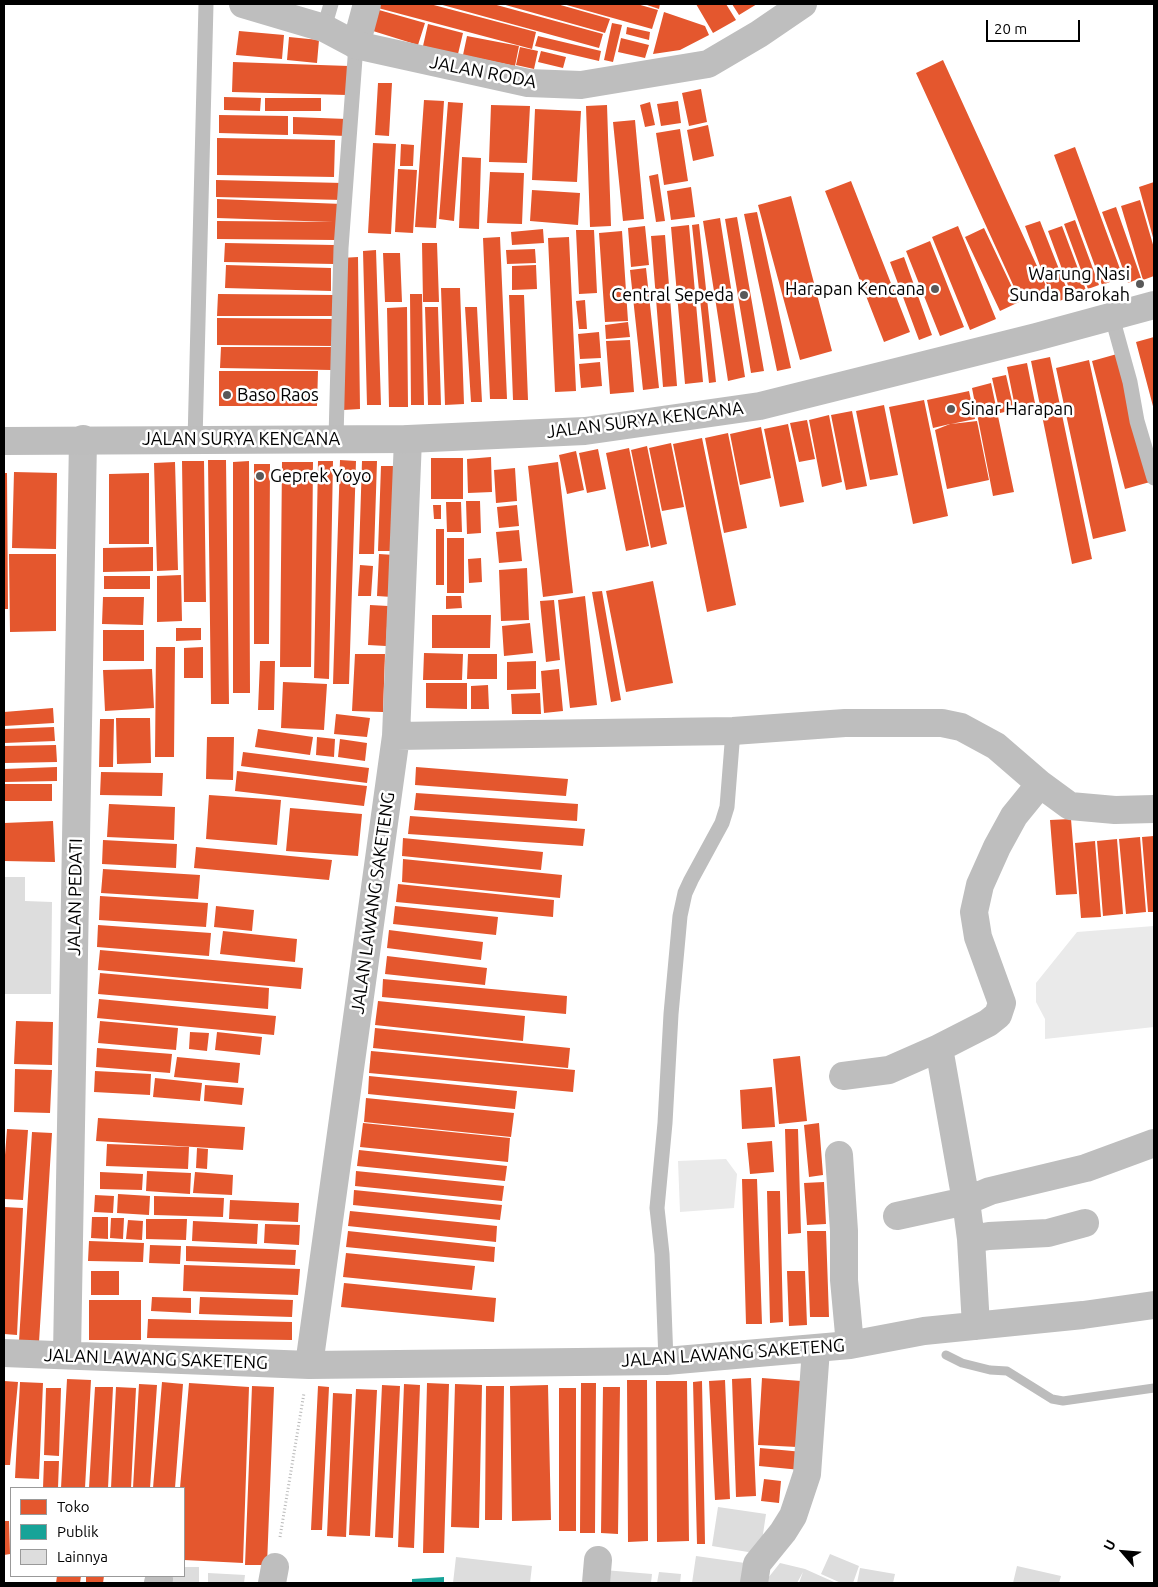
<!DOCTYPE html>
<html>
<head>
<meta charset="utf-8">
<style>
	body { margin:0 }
	#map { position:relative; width:1158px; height:1587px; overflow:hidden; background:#fff; font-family:Ubuntu,sans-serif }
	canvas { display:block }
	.frame { position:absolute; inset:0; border:5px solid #000; pointer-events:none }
	.legend { position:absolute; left:10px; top:1487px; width:175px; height:90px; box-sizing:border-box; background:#fff; border:1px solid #999; margin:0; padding:6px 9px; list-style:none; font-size:15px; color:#000 }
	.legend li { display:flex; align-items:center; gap:10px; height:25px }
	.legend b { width:25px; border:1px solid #999 }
	.north { position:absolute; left:1098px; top:1527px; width:50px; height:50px; -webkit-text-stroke:4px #fff; paint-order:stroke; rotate:297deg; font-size:14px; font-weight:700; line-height:20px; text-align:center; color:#000 }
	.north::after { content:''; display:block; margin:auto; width:18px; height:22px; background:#000; clip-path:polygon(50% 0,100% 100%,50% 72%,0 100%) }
	.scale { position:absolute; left:986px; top:20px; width:94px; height:22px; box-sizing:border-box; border:2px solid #000; border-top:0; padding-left:6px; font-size:15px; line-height:18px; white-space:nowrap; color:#000; -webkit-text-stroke:4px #fff; paint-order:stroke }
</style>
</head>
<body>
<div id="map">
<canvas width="1158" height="1587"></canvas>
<div class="frame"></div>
<ul class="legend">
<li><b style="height:14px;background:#e4572e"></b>Toko</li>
<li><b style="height:14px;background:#17a398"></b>Publik</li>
<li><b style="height:14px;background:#ddd"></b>Lainnya</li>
</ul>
<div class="north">U</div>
<div class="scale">20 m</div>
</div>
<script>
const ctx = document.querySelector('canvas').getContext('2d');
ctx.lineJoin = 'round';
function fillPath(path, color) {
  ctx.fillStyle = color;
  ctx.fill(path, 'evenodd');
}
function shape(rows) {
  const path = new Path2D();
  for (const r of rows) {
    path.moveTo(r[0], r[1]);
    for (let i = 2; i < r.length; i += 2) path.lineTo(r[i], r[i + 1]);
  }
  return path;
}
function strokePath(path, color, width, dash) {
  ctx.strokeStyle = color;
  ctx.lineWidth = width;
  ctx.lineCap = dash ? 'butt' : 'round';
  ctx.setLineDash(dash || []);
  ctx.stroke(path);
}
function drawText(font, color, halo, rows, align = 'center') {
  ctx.font = font + ' Ubuntu,sans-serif';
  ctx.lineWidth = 5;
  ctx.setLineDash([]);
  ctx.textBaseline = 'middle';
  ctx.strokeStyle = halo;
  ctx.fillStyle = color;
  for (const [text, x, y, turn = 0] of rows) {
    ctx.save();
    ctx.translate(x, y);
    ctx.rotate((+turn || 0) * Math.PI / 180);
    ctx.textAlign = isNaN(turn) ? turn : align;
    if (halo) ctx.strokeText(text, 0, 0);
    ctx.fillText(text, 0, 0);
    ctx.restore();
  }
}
fillPath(shape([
	[1154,926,1154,1027,1045,1039,1045,1019,1036,1002,1036,983,1077,932],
	[726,1159,737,1174,734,1208,680,1212,678,1161]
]), '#eaeaea');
fillPath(shape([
	[379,4,430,4,536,32,532,49,378,8],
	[439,4,493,4,603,34,599,48],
	[502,4,557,4,610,19,605,33],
	[563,4,637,4,658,10,652,29],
	[644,4,660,4,659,9],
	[696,4,726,4,736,20,713,33],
	[732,4,757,4,739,15],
	[379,10,425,23,418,45,373,31],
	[664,12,705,26,709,35,680,50,653,54],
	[612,23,622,25,613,62,604,60],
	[428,24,463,33,458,54,423,46],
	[627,27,650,32,649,40,626,34],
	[239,31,284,35,282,59,236,55],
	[467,36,519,46,515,66,463,55],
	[538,36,601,51,599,61,535,46],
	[289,37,319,40,317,63,287,60],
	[621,38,649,45,645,58,618,52],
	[520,47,538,51,534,69,516,65],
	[541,51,566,57,563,68,538,62],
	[943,60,1047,288,1020,300,916,73],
	[233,62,349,66,347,95,232,92],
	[378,83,392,83,389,136,375,135],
	[701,89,707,122,689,126,682,93],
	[224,97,261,98,260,111,224,110],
	[265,98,321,98,321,111,265,111],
	[424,100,444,101,436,228,415,227],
	[678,101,681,123,661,126,657,104],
	[448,102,463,103,454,221,439,219],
	[650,102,655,125,645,127,640,105],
	[491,105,530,106,527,163,489,162],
	[607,105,611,226,590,227,586,106],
	[535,109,581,111,577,182,532,180],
	[219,115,288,116,288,135,219,133],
	[293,117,347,119,346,136,293,134],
	[635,120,644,219,623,221,613,122],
	[708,125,714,156,693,161,687,130],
	[680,129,688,181,664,185,656,133],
	[217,138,335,140,334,177,217,175],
	[373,143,396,144,391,234,368,233],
	[401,144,414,145,413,166,400,166],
	[1075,147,1123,277,1102,285,1054,155],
	[462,157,481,158,479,229,459,228],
	[398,169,417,170,413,233,395,232],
	[490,172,524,173,522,224,487,223],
	[658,174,665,221,656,222,649,176],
	[216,180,343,183,343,200,216,197],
	[851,181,910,332,884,342,825,191],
	[1154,182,1154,241,1139,187],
	[691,187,695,217,671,220,667,191],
	[532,190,580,193,578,225,530,221],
	[791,196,832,351,800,360,758,205],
	[217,199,342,204,336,240,217,239,217,221,333,222,217,218],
	[1140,200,1154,248,1154,276,1143,280,1121,206],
	[1116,207,1141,278,1128,283,1102,212],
	[757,212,791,368,777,371,744,214],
	[737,217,764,371,751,373,725,219],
	[720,218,745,377,728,381,703,221],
	[1075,220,1099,285,1088,289,1064,224],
	[1040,221,1070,297,1054,303,1025,226],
	[699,224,716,382,709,383,692,225],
	[689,225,703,382,685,384,671,227],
	[645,226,649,265,631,267,628,228],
	[958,226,996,319,970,330,932,237],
	[1062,226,1087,293,1073,299,1048,231],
	[984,228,1019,302,1000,311,965,237],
	[543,229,544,243,512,245,511,232],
	[576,230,594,230,597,293,579,294],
	[622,231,628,321,605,322,599,233],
	[665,235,677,386,663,387,651,236],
	[500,237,507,399,490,399,483,238],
	[569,237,576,391,555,392,548,238],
	[930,241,964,327,940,336,906,251],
	[225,243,334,245,334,264,224,262],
	[422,243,437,243,439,302,423,302],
	[535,249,536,263,507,264,506,250],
	[376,250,381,405,367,405,363,251],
	[383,253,400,253,402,302,385,302],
	[358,257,360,409,343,410,341,258],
	[904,257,932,335,919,340,890,262],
	[226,265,331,268,331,291,225,288],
	[536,265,537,289,512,290,512,266],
	[646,268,659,388,643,390,630,270],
	[441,288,460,288,464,404,445,405],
	[218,294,336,295,336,316,217,316],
	[410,294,422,294,424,405,411,405],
	[509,295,524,295,528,400,513,400],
	[585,300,587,329,579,329,576,301],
	[407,307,408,407,389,407,387,308],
	[425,307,438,307,441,405,428,405],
	[465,307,477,307,482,402,471,402],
	[217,318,334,319,334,346,217,345],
	[628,322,630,337,606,339,605,325],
	[599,332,601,358,580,359,578,334],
	[1154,337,1154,410,1136,342],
	[630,340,634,392,610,394,606,341],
	[221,347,331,347,331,370,220,368],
	[1117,354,1150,482,1125,489,1092,361],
	[1050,357,1092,559,1072,564,1031,361],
	[1089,360,1126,531,1093,539,1056,368],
	[600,362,602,386,581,388,579,364],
	[1027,363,1035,403,1015,407,1007,367],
	[219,371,318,371,317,406,219,406],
	[1006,375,1014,410,1000,413,992,378],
	[991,383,1014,492,993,496,972,388],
	[969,391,975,419,951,424,977,421,989,480,947,489,935,430,950,424,933,428,927,400],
	[924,400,948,516,913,524,889,407],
	[884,405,898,475,870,480,856,411],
	[852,411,867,486,846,490,831,415],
	[829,415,842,482,822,487,809,420],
	[807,420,815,459,799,462,790,423],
	[788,424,804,502,780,507,764,429],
	[761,427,771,478,740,485,730,434],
	[728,433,747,528,724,533,705,438],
	[702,438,736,605,707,612,673,444],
	[671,443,684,507,662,511,649,448],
	[647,446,667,544,651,548,631,450],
	[629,448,649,546,626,551,606,453],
	[598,449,606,489,587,493,579,453],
	[576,451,584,490,567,494,559,455],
	[491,457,492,492,468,493,467,459],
	[431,458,463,458,463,499,431,499],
	[208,460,226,460,229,704,211,704],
	[340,460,356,461,349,684,333,684],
	[182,461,204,461,206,602,184,602],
	[249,461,250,693,233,693,233,462],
	[318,461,333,461,329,679,314,678],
	[362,461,377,461,374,554,359,554],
	[175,462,178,570,157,571,154,463],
	[282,462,313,462,311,667,280,667],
	[558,462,573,593,543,597,528,466],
	[254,464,270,464,269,644,254,644],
	[381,466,396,466,394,551,378,551],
	[515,468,517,501,496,503,494,470],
	[14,472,57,473,56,549,12,548],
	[4,473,7,473,8,609,4,609],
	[149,473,149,544,109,544,109,474],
	[466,501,480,501,481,533,467,534],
	[446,502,461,502,462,532,447,532],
	[433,505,441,505,441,519,434,519],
	[517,505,519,526,499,528,497,507],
	[436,529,444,529,444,585,436,585],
	[519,530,522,561,499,563,496,532],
	[447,538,464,538,464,593,447,593],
	[153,547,153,571,103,572,103,548],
	[9,554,56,554,56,631,10,632],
	[379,554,394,555,392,597,377,596],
	[481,558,482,582,469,583,468,559],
	[360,565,373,566,371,596,358,596],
	[527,568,529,620,501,621,499,570],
	[181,575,182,621,157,622,157,576],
	[104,576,150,576,150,589,104,589],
	[653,581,673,683,626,692,606,591],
	[602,591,621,700,611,702,592,592],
	[446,596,461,596,462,608,446,609],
	[585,596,597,705,570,708,558,600],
	[103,597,144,597,143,625,102,624],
	[554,600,560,660,546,662,540,601],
	[370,605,388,606,386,646,368,645],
	[432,615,491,615,490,648,432,648],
	[530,623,533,653,504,656,502,626],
	[176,628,201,628,201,640,176,641],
	[103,630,144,630,144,661,103,661],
	[156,647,175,647,174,757,155,757],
	[203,647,203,678,184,678,184,648],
	[424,653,463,654,462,680,423,680],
	[355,654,385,654,383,712,352,711],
	[468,654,497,654,497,679,467,679],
	[260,661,275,661,274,710,258,710],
	[536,661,536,689,507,690,507,662],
	[152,669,154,708,105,711,103,670],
	[559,669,563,711,544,713,541,671],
	[283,682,327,684,324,730,281,728],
	[426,683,467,683,467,709,426,708],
	[488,685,489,709,471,709,471,686],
	[540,693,541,714,512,714,511,694],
	[53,708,54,723,4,726,4,712],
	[336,714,370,718,367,737,334,734],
	[116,718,150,718,151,763,117,764],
	[100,719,114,719,113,767,99,767],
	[54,727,55,741,4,743,4,729],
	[258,729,313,737,310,755,255,747],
	[207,737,234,737,233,780,206,779],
	[317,737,335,739,334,757,316,755],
	[340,739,367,743,365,761,338,757],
	[56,745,57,762,4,763,4,746],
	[243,752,369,768,367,783,241,766],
	[57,767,57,781,4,782,4,769],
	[416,767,568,779,566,796,415,785],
	[237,771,367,786,364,806,235,791],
	[101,772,163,773,162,796,100,795],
	[4,784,52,784,52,801,4,801],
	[416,793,578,804,577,821,414,810],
	[209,795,281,800,277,845,206,839],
	[109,804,175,807,174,840,107,837],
	[290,808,362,814,358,856,286,851],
	[410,816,585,829,583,846,408,834],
	[1071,819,1077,894,1056,895,1050,820],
	[53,821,55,862,4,861,4,823],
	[1154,836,1154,912,1148,912,1142,837],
	[1140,837,1146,912,1126,914,1119,839],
	[403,838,543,852,541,870,402,856],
	[1117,839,1123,914,1103,916,1097,841],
	[103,840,177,844,176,868,102,864],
	[1095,841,1101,917,1081,918,1075,843],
	[196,847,332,860,329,880,194,868],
	[403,859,562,875,560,898,402,882],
	[103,869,200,875,198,899,101,893],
	[398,884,554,900,553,917,396,902],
	[100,896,208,903,206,927,99,920],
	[216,906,254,910,252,931,214,927],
	[395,906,498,917,496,935,393,924],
	[98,925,211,933,209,956,97,947],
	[389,930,483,942,481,960,387,948],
	[223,931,297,939,295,962,220,954],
	[100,950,303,968,301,989,98,970],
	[387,956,487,968,485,985,385,974],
	[100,973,269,988,268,1009,98,994],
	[383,979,567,996,566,1014,382,997],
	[99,999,276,1016,274,1035,97,1018],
	[378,1001,525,1016,523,1041,375,1025],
	[16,1021,53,1022,52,1065,14,1064],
	[100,1021,178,1028,176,1050,98,1043],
	[375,1028,570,1048,568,1068,373,1048],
	[190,1032,209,1033,207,1051,189,1049],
	[217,1032,262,1037,260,1055,215,1050],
	[97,1048,172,1054,170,1073,96,1067],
	[371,1051,575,1070,573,1092,369,1073],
	[800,1056,807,1121,779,1124,773,1059],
	[177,1057,240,1063,238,1083,174,1077],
	[15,1069,52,1070,50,1113,14,1112],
	[95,1071,151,1074,150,1095,94,1092],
	[369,1076,517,1091,515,1109,368,1094],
	[155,1078,202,1083,200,1101,153,1097],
	[205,1085,244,1088,242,1105,204,1101],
	[772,1087,775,1127,742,1129,740,1090],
	[366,1098,514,1113,511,1137,364,1122],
	[98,1118,245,1127,243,1150,96,1141],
	[363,1123,510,1138,508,1162,360,1147],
	[819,1123,823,1175,809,1177,804,1125],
	[7,1129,28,1130,23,1200,4,1199,4,1168],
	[785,1129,798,1129,801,1233,788,1234],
	[32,1132,52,1133,39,1342,19,1341],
	[772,1141,774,1172,750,1174,747,1143],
	[107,1144,189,1147,188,1169,106,1166],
	[197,1148,208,1149,207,1169,196,1168],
	[359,1150,507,1166,505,1181,357,1166],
	[147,1171,191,1173,190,1194,146,1191],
	[356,1171,504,1186,502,1201,355,1186],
	[100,1172,143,1174,142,1190,100,1189],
	[195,1172,233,1175,232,1195,193,1193],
	[742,1179,757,1179,762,1324,746,1324],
	[824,1182,826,1224,807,1225,804,1183],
	[354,1190,502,1205,500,1220,353,1205],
	[767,1191,780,1191,783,1322,770,1323],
	[118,1194,150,1196,149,1215,117,1213],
	[95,1195,114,1196,113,1213,94,1212],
	[154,1196,224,1198,223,1217,154,1215],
	[230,1200,299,1203,298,1222,229,1219],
	[4,1207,23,1208,17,1335,4,1334],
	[350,1211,497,1226,496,1242,348,1226],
	[92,1217,108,1217,108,1239,91,1238],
	[111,1218,124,1218,123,1239,110,1238],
	[146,1219,187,1219,186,1240,146,1239],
	[128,1220,143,1221,142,1240,126,1239],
	[193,1221,258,1224,257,1244,192,1241],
	[265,1224,300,1225,299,1245,264,1243],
	[348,1231,495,1247,494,1262,346,1247],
	[807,1231,826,1231,829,1317,810,1317],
	[89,1241,144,1243,143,1262,88,1261],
	[150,1245,181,1246,180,1264,149,1263],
	[186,1246,296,1250,295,1265,186,1261],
	[346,1253,475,1266,472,1290,343,1277],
	[184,1265,300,1269,298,1295,183,1291],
	[91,1271,119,1271,119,1295,91,1295],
	[787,1271,805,1271,807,1325,789,1326],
	[344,1283,496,1298,494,1322,341,1307],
	[152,1297,191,1298,191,1313,151,1311],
	[200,1297,293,1300,292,1317,199,1314],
	[89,1300,141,1300,141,1340,89,1340],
	[148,1319,292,1322,292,1340,147,1338],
	[751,1378,756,1496,736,1497,732,1379],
	[762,1378,801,1381,797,1447,758,1445],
	[67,1379,91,1380,85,1488,61,1488],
	[627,1380,647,1380,648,1541,628,1542],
	[725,1380,730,1499,715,1500,709,1381],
	[4,1381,18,1382,10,1465,4,1465],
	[656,1381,687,1381,689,1541,657,1542],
	[702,1381,705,1544,697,1544,693,1382],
	[20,1382,43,1383,39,1479,15,1478],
	[162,1382,183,1384,175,1488,153,1488],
	[189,1383,249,1387,243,1563,184,1560,184,1488,180,1488],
	[427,1383,449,1384,444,1553,423,1553],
	[581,1383,596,1383,595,1533,580,1533],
	[139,1384,157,1385,150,1488,133,1488],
	[404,1384,420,1385,414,1548,398,1547],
	[455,1384,482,1385,479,1528,451,1527],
	[382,1385,400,1386,393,1538,375,1537],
	[548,1385,551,1520,512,1521,510,1386],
	[252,1386,274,1387,267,1565,245,1565],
	[318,1386,329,1387,322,1530,311,1530],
	[486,1386,504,1386,502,1520,485,1520],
	[95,1387,113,1387,108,1488,89,1488],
	[116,1387,136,1388,131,1488,111,1488],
	[603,1387,620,1387,618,1534,601,1533],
	[46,1388,61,1388,59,1456,44,1455],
	[559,1388,576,1388,576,1531,559,1531],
	[356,1389,377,1390,370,1536,349,1535],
	[333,1393,352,1394,346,1537,327,1536],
	[760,1448,803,1452,801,1470,759,1466],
	[44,1461,59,1461,58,1488,43,1488],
	[764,1479,781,1481,779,1503,761,1501],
	[4,1521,9,1521,10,1554,4,1555],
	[57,1576,81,1576,80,1583,56,1583],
	[86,1576,104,1576,103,1583,86,1583]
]), '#e4572e');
fillPath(shape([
	[444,1577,444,1583,412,1583,412,1579]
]), '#17a398');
strokePath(shape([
	[946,1355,962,1363,990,1370,1007,1371,1052,1399,1063,1401,1154,1388]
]), '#bcbcbc', 9);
fillPath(shape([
	[4,877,25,877,25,901,52,902,51,994,4,994],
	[718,1507,766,1514,760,1554,712,1546],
	[830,1554,859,1566,853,1583,841,1583,821,1574],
	[696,1556,752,1564,749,1583,692,1583],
	[456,1557,532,1566,530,1583,453,1583],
	[780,1563,805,1569,834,1582,833,1583,799,1583,803,1572,797,1583,764,1583],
	[1017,1566,1061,1576,1059,1583,1013,1583],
	[184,1567,199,1567,199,1583,166,1583,166,1576,184,1576],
	[860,1568,895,1574,893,1583,857,1583],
	[604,1570,652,1574,651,1583,603,1583],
	[659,1572,681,1574,680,1583,657,1583],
	[208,1573,245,1575,244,1583,208,1583]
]), '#ddd');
strokePath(shape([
	[280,1537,304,1393]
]), '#b8b8b8', 3, [1, 2.5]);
strokePath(shape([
	[324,28,331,4],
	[1112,317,1130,382,1137,421,1154,478],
	[336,438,341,248,356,45],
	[195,441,206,4],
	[666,1361,662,1254,657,1208,665,1123,671,1014,680,916,685,893,691,880,722,823,727,807,733,731]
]), '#bebebe', 15);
strokePath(shape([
	[356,45,367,4],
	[396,736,733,731,845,723,942,723,961,727,996,746,1040,784,1070,806,1115,810,1154,809],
	[939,1048,988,1023,998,1015,1002,1003,978,937,974,912,980,885,997,847,1014,816,1040,784],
	[843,1076,889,1070,939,1048,966,1201,971,1239,976,1326],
	[839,1155,844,1231,844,1280,850,1345],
	[897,1216,966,1201,990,1191,1086,1168,1154,1143],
	[971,1239,989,1236,1048,1233,1085,1223],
	[4,1353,309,1365,666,1361,850,1345,924,1331,1083,1315,1154,1305],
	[67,1354,83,439],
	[309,1365,396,736,408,439],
	[158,1583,159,1579],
	[272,1583,275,1567],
	[596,1583,598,1560],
	[754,1583,757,1564,783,1532,793,1516,807,1474,816,1349]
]), '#bebebe', 28);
strokePath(shape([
	[243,4,324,28,356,45,528,83,581,85,708,64,759,34,803,4]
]), '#bebebe', 28);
strokePath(shape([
	[4,441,408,439,585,431,760,406,1036,337,1154,305]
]), '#bdbdbd', 28);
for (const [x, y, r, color] of [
	[1140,284,5,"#595959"],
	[935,289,5,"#595959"],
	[744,295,5,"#595959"],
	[227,395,5,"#595959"],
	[951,409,5,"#595959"],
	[260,476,5,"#595959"]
]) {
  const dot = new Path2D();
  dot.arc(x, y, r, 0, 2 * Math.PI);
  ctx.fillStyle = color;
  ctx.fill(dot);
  strokePath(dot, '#fff', 2);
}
drawText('18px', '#000', '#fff', [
	["JALAN RODA",483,72,11],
	["JALAN SURYA KENCANA",645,420,-7],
	["JALAN SURYA KENCANA",241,439],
	["JALAN PEDATI",75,897,-89],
	["JALAN LAWANG SAKETENG",373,903,-82],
	["JALAN LAWANG SAKETENG",733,1353,-4],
	["JALAN LAWANG SAKETENG",156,1359,2]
]);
drawText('18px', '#000', '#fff', [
	["Warung Nasi",1130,274],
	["Sunda Barokah",1130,295],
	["Harapan Kencana",925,289],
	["Central Sepeda",734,295],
	["Baso Raos",237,395,"left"],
	["Sinar Harapan",961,409,"left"],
	["Geprek Yoyo",270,476,"left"]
], 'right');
</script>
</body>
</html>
